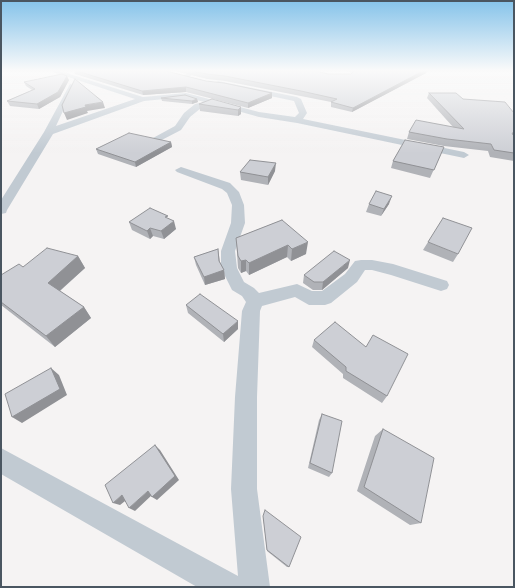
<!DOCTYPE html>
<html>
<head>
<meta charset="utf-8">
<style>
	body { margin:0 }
	#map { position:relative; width:515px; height:588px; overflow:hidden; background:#f5f3f3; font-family:Barlow,sans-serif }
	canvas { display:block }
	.frame { position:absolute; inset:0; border:2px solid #4a5661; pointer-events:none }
</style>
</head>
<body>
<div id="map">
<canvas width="515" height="588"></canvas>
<div class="frame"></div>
</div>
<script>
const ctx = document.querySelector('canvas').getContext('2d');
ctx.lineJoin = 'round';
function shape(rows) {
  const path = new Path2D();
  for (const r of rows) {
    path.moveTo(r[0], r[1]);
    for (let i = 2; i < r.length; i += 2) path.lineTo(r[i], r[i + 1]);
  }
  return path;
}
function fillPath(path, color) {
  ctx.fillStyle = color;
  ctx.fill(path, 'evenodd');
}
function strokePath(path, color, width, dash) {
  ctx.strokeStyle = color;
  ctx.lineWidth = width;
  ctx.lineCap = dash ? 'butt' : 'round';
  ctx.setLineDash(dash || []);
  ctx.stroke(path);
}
fillPath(shape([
	[50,71,60,71,143,97,186,93,259,112,295,117,299,113,294,101,218,85,215,83,218,81,297,97,301,99,307,113,303,119,464,152,469,155,464,158,297,123,259,117,213,104,201,108,190,117,181,130,156,143,151,140,153,138,175,126,184,113,195,104,204,102,186,97,144,101,53,134,7,210,6,213,1,214,1,200,44,132,70,84,75,85,56,126,135,99,50,71],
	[190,71,198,71,187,78,183,78,183,76,190,71],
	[181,167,230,183,239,192,244,205,245,223,235,251,237,268,244,282,254,288,259,293,297,284,312,291,322,291,345,274,355,261,361,260,372,260,393,264,447,281,449,285,447,289,441,291,391,275,372,270,365,270,357,282,331,303,325,305,309,305,295,297,262,306,260,311,257,397,257,489,270,587,197,587,1,474,1,448,238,576,231,489,235,397,242,311,246,302,242,296,232,290,221,268,221,251,231,223,232,205,227,193,222,189,177,172,175,170,181,167]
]), '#c1cad2');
fillPath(shape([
	[74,71,166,71,206,81,272,93,272,98,248,108,186,92,143,95,75,74],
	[175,71,316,71,328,74,351,74,352,73,350,72,342,71,427,71,426,73,352,112,331,107,331,102,225,81,207,79],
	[69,80,60,97,39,109,10,106,7,101,32,90,26,86,24,82],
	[429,93,463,99,514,113,514,132,512,134,514,135,514,161,490,157,488,151,444,146,407,139,409,132,453,127,427,98],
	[161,98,197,99,198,102,192,104,162,101],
	[199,104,241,107,241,114,238,116,200,111],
	[171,142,172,147,136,167,98,154,96,149],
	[444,147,430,178,391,168,393,161],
	[275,171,268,185,241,180,240,172],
	[369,204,389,204,381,216,366,212],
	[168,219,176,229,164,239,153,236,150,239,132,230,129,222],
	[282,220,306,254,291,261,287,257,249,275,246,271,241,273,238,268,236,238],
	[428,242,458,254,453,262,423,250],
	[218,249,220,262,224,270,225,279,205,285,196,265,194,257],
	[78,256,85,268,60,291,84,307,91,318,55,347,1,305,1,275,23,267],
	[348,268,322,290,313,290,303,283,304,275],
	[186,305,238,329,224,342,188,313],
	[314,340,366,347,387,396,382,403,343,378,343,374,312,347],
	[322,414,332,473,329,477,308,468,319,420],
	[383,429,421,523,410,525,357,491,375,436],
	[263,516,289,567,287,567,267,551]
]), '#b0b2b7');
fillPath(shape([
	[423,71,427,71,426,73,352,112,353,108],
	[67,76,69,80,60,97,39,109,37,104],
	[186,87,186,92,143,95,142,91],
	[272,93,272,98,248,108,248,103],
	[197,99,198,102,192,104,192,101],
	[103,102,105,108,87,111,88,113,67,120,64,113,85,105],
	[241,107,241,114,238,116,238,110],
	[171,142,172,147,136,167,135,162],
	[276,163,275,171,268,185,268,177],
	[392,196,389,204,381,216,384,209],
	[174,221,176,229,164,239,161,231],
	[150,228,153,236,150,239,147,231],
	[308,242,306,254,291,261,292,249],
	[288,245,287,257,249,275,249,263],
	[78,256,85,268,56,294,48,283],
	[246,260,246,271,241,273,241,261],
	[350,260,348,268,322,290,323,282],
	[224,270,225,279,205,285,204,277],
	[84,307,91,318,55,347,46,336],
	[238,321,238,329,224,342,223,334],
	[51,368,59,375,67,395,22,423,12,417],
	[155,445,160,450,179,480,157,500,152,497],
	[148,491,153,494,135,511,129,508],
	[122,495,129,498,120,505,113,503]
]), '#909195');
const building = shape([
	[77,71,166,71,206,81,224,83,272,93,248,103,186,87,142,91,77,71],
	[192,71,316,71,328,74,351,74,354,71,423,71,353,108,331,102,337,99,301,91,225,76,207,74,192,71],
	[62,74,67,76,58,92,37,104,7,101,35,89,24,82,62,74],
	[75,79,103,102,85,105,86,107,64,113,62,105,75,79],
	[429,93,456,93,463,99,505,102,514,113,514,131,512,134,514,135,514,153,494,150,491,144,447,139,409,132,416,120,464,129,429,93],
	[185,95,197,99,192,101,161,98,185,95],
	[212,99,241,107,238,110,199,104,212,99],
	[129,133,171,142,135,162,96,149,129,133],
	[405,140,444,147,434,170,393,161,405,140],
	[250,160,276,163,268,177,240,172,250,160],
	[376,191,392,196,384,209,369,204,376,191],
	[150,208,168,216,165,217,174,221,161,231,150,228,147,231,129,222,150,208],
	[443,218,472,228,458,254,428,242,443,218],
	[282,220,308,242,292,249,288,245,249,263,246,260,241,261,238,256,236,238,282,220],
	[47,248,78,256,48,283,84,307,46,336,1,302,1,275,19,264,23,267,47,248],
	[218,249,219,261,224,270,204,277,194,257,218,249],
	[334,251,350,260,323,282,314,282,304,275,334,251],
	[200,294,238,321,223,334,186,305,200,294],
	[335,322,366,347,373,335,408,354,387,396,346,371,346,367,314,340,335,322],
	[51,368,60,389,12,417,5,394,51,368],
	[322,414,342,421,332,473,310,463,322,414],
	[383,429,434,458,421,523,364,487,383,429],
	[155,445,175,476,152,497,148,491,129,508,122,495,113,503,105,485,155,445],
	[265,510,301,537,289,567,267,550,263,516,265,510]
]);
fillPath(building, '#cdcfd5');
strokePath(building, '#909195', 1);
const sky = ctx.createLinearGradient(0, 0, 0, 153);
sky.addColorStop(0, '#85c3ea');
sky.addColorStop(0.46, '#fafafa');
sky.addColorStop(1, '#fafafa00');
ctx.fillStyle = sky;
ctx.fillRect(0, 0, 515, 153);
</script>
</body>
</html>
